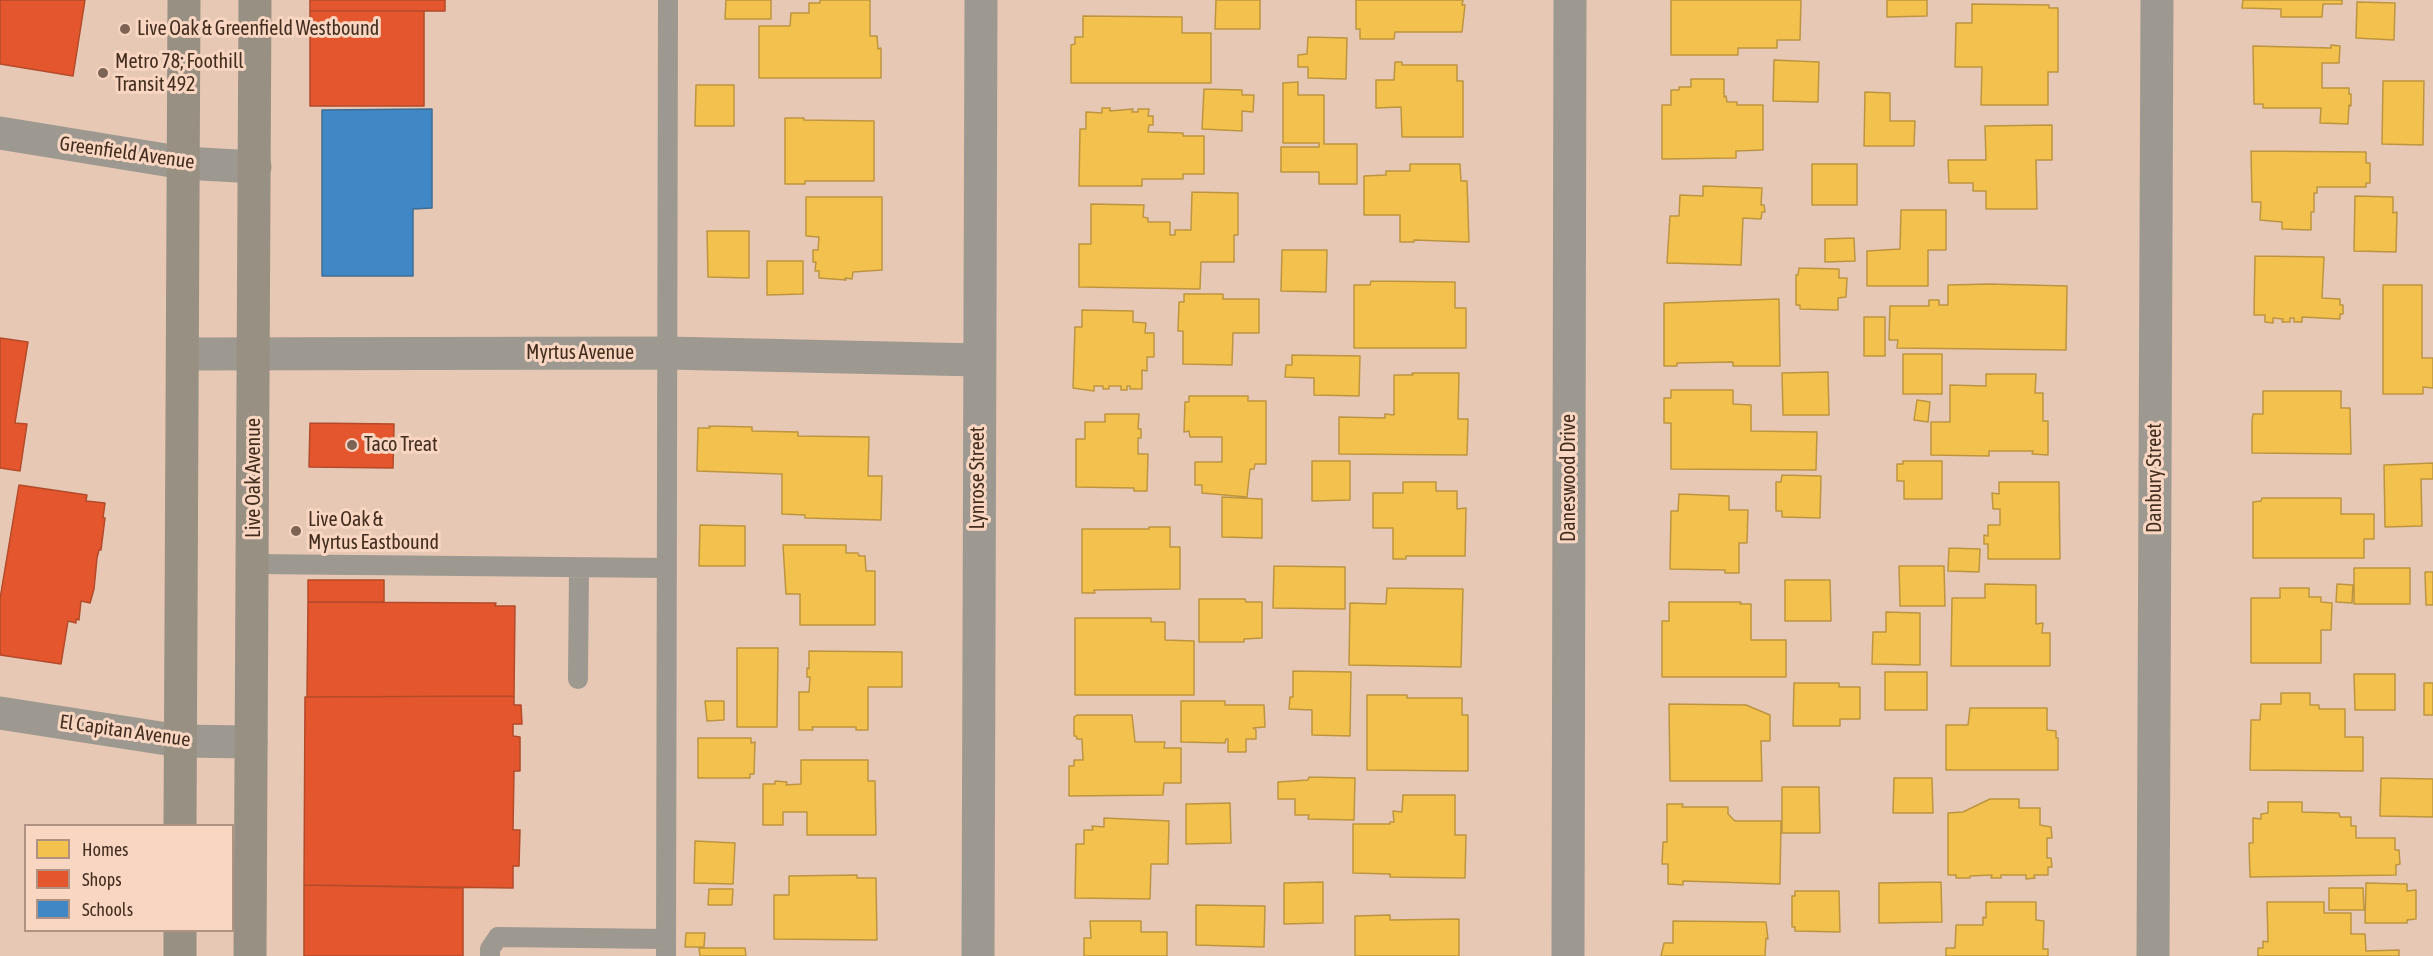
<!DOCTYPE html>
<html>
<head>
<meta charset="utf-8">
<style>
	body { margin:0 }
	#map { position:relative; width:2433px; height:956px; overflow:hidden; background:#e7c8b5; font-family:"Asap Condensed",sans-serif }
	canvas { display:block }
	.legend { position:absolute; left:24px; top:824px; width:210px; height:108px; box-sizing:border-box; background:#f8d6c2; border:2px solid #af9281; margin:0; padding:8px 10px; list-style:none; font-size:18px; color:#422d1f }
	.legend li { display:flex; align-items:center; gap:12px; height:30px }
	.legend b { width:30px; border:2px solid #af9281 }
</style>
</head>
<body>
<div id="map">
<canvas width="2433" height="956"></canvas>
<ul class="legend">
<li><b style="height:16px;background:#f2c14e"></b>Homes</li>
<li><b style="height:16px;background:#e4572e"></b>Shops</li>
<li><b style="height:16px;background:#3f88c5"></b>Schools</li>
</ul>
</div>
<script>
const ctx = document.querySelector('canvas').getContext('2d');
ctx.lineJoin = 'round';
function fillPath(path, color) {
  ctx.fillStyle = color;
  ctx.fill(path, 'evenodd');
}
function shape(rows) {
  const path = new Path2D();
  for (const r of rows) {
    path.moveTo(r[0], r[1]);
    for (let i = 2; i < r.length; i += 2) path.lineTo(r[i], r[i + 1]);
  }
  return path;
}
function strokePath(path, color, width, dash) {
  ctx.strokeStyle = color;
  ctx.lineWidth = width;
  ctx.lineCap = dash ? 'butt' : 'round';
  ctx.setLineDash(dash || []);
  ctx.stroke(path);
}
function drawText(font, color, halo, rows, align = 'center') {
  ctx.font = font + ' "Asap Condensed",sans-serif';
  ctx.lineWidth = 6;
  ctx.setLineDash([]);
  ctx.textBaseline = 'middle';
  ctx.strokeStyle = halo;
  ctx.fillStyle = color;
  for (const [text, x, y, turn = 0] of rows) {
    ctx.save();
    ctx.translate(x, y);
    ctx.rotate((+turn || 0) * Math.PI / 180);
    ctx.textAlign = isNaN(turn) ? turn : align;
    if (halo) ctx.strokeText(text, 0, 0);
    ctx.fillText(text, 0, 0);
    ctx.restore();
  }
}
const homes = shape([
	[726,0,771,0,771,19,725,19,726,0],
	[820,0,870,0,870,36,877,36,878,49,881,48,881,78,759,78,759,26,790,26,791,13,809,13,809,3,820,3,820,0],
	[1216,0,1260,0,1260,29,1215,29,1216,0],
	[1356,0,1463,0,1462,5,1465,5,1462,32,1395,32,1394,39,1360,39,1360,29,1356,29,1356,0],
	[1671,0,1801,0,1800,40,1777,40,1777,48,1738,48,1738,55,1671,55,1671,0],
	[1887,0,1927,0,1927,16,1887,17,1887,0],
	[2243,0,2342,0,2342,4,2323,4,2322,17,2281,17,2281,9,2242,8,2243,0],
	[2357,2,2395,3,2394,40,2356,38,2357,2],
	[1972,4,2049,5,2049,8,2058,8,2058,72,2048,72,2048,105,1981,105,1982,67,1955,67,1956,23,1972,23,1972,4],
	[1083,16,1182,17,1182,33,1211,33,1211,83,1071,83,1071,45,1075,44,1075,37,1083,37,1083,16],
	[1308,37,1347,38,1346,79,1308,78,1308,67,1298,67,1298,55,1307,54,1308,37],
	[2331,45,2340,46,2339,63,2322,63,2322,88,2349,88,2349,94,2351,94,2351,106,2349,105,2348,124,2320,123,2321,108,2263,108,2263,104,2254,104,2253,46,2331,48,2331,45],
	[1774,60,1819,62,1818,102,1773,101,1774,60],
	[1395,62,1402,62,1402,65,1457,65,1457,81,1463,81,1463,137,1402,137,1401,107,1376,108,1376,80,1394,80,1395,62],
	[1691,79,1724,79,1724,97,1726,96,1727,102,1737,102,1737,105,1763,105,1763,150,1736,151,1736,158,1662,159,1662,105,1671,105,1671,90,1679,90,1679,87,1691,87,1691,79],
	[2383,81,2424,81,2423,145,2382,144,2383,81],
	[1298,82,1298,95,1324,95,1324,144,1357,144,1357,184,1319,184,1319,172,1281,172,1281,147,1319,147,1319,143,1283,143,1283,83,1298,82],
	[696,85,734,85,734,126,695,126,696,85],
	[1204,89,1242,90,1242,95,1254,95,1253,112,1242,111,1242,131,1202,129,1204,89],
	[1865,92,1890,93,1890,121,1915,121,1914,146,1864,146,1865,92],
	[1102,108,1110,108,1110,111,1133,109,1132,112,1138,112,1138,109,1149,109,1148,116,1153,116,1153,125,1149,125,1148,132,1183,133,1183,136,1204,136,1204,174,1183,174,1183,179,1142,179,1142,186,1079,186,1080,129,1086,129,1086,112,1102,113,1102,108],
	[785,118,804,118,804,120,874,121,874,181,805,181,805,184,785,184,785,118],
	[2052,125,2052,160,2036,160,2037,209,1986,209,1986,191,1973,191,1973,183,1949,183,1948,160,1986,160,1985,126,2052,125],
	[2251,151,2366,152,2366,163,2370,163,2370,183,2366,183,2366,187,2317,187,2317,193,2314,193,2314,212,2311,212,2311,230,2282,229,2282,222,2260,220,2261,202,2252,202,2251,151],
	[1410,164,1460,164,1461,181,1467,181,1469,242,1414,240,1414,242,1400,242,1400,215,1364,215,1364,176,1386,175,1386,171,1410,171,1410,164],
	[1812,164,1857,164,1857,205,1812,205,1812,164],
	[1703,186,1762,188,1761,205,1764,205,1765,212,1762,212,1761,219,1743,218,1741,265,1667,263,1670,216,1679,216,1680,195,1703,196,1703,186],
	[1192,192,1238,193,1238,235,1234,235,1234,262,1201,262,1200,289,1079,287,1079,244,1091,244,1091,204,1144,205,1143,217,1148,218,1148,222,1170,222,1170,235,1175,235,1175,230,1191,230,1192,192],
	[2355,196,2393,197,2393,213,2397,212,2396,252,2354,251,2355,196],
	[806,197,882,197,882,270,853,272,852,279,845,278,846,280,819,278,819,271,815,271,816,262,813,262,813,250,818,250,819,237,806,236,806,197],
	[1901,210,1946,210,1946,250,1928,250,1928,286,1867,286,1867,251,1900,249,1901,210],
	[707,231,749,231,749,278,708,277,707,231],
	[1854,238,1855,261,1825,262,1825,239,1854,238],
	[1282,250,1327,250,1326,292,1281,291,1282,250],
	[2255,256,2324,257,2322,298,2340,299,2340,305,2343,305,2343,314,2340,314,2340,319,2302,317,2302,322,2294,322,2294,318,2290,318,2290,322,2282,322,2283,319,2273,318,2273,323,2265,322,2265,315,2254,315,2255,256],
	[767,261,803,261,803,294,767,295,767,261],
	[1799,268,1839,269,1839,278,1847,278,1846,297,1838,298,1838,310,1800,309,1800,305,1796,305,1796,275,1798,275,1799,268],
	[1371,281,1455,282,1455,308,1466,308,1466,348,1354,348,1354,285,1370,285,1371,281],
	[1989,284,2067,286,2066,350,1897,348,1898,340,1889,340,1890,306,1929,306,1929,300,1939,300,1939,305,1948,305,1948,285,1989,284],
	[2383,285,2422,285,2422,358,2433,358,2433,388,2423,387,2423,394,2383,394,2383,285],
	[1184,294,1223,294,1223,299,1259,299,1259,333,1233,333,1232,365,1183,364,1183,331,1178,331,1179,302,1184,302,1184,294],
	[1779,299,1780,366,1733,366,1733,362,1677,363,1677,366,1664,366,1664,303,1779,299],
	[1082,310,1133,311,1133,322,1146,323,1145,333,1154,333,1154,357,1147,357,1147,371,1142,370,1142,389,1130,389,1130,386,1127,386,1127,390,1121,390,1121,386,1109,386,1109,389,1103,389,1103,386,1094,386,1094,391,1073,388,1075,327,1082,327,1082,310],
	[1864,317,1885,317,1885,356,1864,356,1864,317],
	[1903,354,1942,354,1942,394,1903,394,1903,354],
	[1292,355,1360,356,1359,396,1314,395,1314,378,1285,377,1286,365,1292,365,1292,355],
	[1828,372,1829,415,1783,415,1782,373,1828,372],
	[1412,373,1459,373,1458,419,1468,419,1467,455,1339,454,1339,417,1385,418,1385,414,1394,415,1394,375,1413,375,1412,373],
	[1986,374,2036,374,2035,393,2043,393,2043,421,2048,421,2048,455,2032,454,2033,451,1989,451,1989,456,1931,455,1931,422,1950,422,1950,385,1986,386,1986,374],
	[1671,390,1733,390,1733,404,1751,405,1751,431,1817,432,1816,470,1671,469,1671,423,1664,423,1664,398,1671,398,1671,390],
	[2263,391,2341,391,2341,408,2350,408,2351,454,2252,453,2252,421,2253,414,2263,414,2263,391],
	[1189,396,1248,396,1248,401,1266,401,1266,464,1255,464,1254,469,1250,469,1247,497,1202,493,1202,485,1195,485,1195,462,1222,462,1222,437,1190,437,1189,431,1184,432,1185,402,1189,402,1189,396],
	[1917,400,1930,402,1928,422,1914,420,1917,400],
	[1105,414,1139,414,1138,429,1141,429,1141,438,1138,438,1138,454,1148,454,1147,491,1134,491,1134,488,1076,487,1076,439,1085,439,1085,422,1105,422,1105,414],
	[709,426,752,427,752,431,798,432,798,436,869,437,868,476,882,476,881,520,805,518,805,515,782,514,782,474,697,471,698,428,710,428,709,426],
	[1312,461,1350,461,1350,500,1312,501,1312,461],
	[1903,461,1942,461,1942,499,1904,499,1904,481,1897,481,1897,464,1903,464,1903,461],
	[2433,463,2433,479,2421,479,2422,526,2385,527,2384,465,2433,463],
	[1782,475,1821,476,1820,518,1782,517,1782,511,1776,511,1776,482,1781,482,1782,475],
	[1403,482,1436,482,1436,491,1457,491,1457,509,1466,508,1465,556,1406,556,1406,559,1393,559,1393,528,1373,528,1373,493,1403,493,1403,482],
	[1999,482,2059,482,2060,559,1988,559,1988,544,1984,544,1984,535,1988,536,1988,525,2000,525,2000,509,1993,509,1992,493,1999,494,1999,482],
	[1679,494,1729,496,1729,510,1748,510,1747,543,1739,543,1739,573,1725,573,1725,570,1670,569,1671,511,1678,511,1679,494],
	[1222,497,1262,499,1262,538,1222,537,1222,497],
	[2262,498,2341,498,2341,514,2374,514,2374,539,2364,539,2364,558,2253,558,2253,502,2261,501,2262,498],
	[700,525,745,526,745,566,699,566,700,525],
	[1149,527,1170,527,1170,547,1180,547,1180,589,1094,590,1095,593,1082,593,1082,529,1149,529,1149,527],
	[783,545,846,545,846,553,858,553,859,556,865,556,866,571,875,571,875,625,800,625,800,594,786,594,783,545],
	[1949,548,1980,549,1979,572,1948,571,1949,548],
	[1274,566,1345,567,1345,609,1273,608,1274,566],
	[1899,566,1944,566,1945,606,1900,606,1899,566],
	[2354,568,2410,568,2410,604,2354,604,2354,568],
	[2425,572,2433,572,2433,605,2426,605,2425,572],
	[1785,580,1830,580,1831,621,1785,621,1785,580],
	[1985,584,2036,585,2036,624,2043,623,2042,633,2050,633,2050,666,1951,666,1952,598,1985,598,1985,584],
	[2337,584,2353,585,2352,603,2336,602,2337,584],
	[1387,588,1463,589,1461,667,1349,665,1350,603,1386,604,1387,588],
	[2280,588,2309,588,2309,597,2321,597,2321,602,2332,603,2331,630,2321,630,2321,663,2251,663,2251,598,2280,598,2280,588],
	[1199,599,1245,599,1246,602,1262,602,1262,638,1244,639,1244,642,1199,642,1199,599],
	[1669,602,1741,602,1740,604,1751,604,1751,640,1786,640,1786,677,1662,677,1662,621,1669,621,1669,602],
	[1886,612,1920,613,1920,665,1872,664,1873,632,1886,632,1886,612],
	[1075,618,1151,618,1151,622,1165,622,1165,640,1194,641,1194,695,1075,695,1075,618],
	[737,648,778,648,777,727,737,727,737,648],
	[809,651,902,652,902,687,868,687,868,730,856,730,856,727,812,727,813,730,799,730,799,692,809,692,810,677,807,677,807,668,809,669,809,651],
	[1293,671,1351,672,1350,736,1312,735,1312,710,1289,709,1290,697,1293,697,1293,671],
	[1885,672,1927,672,1927,710,1885,710,1885,672],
	[2354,674,2395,674,2395,710,2355,710,2354,674],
	[1794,683,1839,683,1839,687,1860,687,1860,719,1840,719,1840,726,1793,726,1794,683],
	[2424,683,2433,683,2433,715,2424,715,2424,683],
	[2281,693,2310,693,2310,705,2319,705,2319,709,2345,709,2345,737,2363,737,2363,771,2250,770,2251,720,2260,720,2261,704,2281,704,2281,693],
	[1367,695,1407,695,1407,698,1462,698,1462,715,1468,715,1468,771,1367,770,1367,695],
	[705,701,724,701,724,720,707,721,705,701],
	[1181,701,1225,701,1225,705,1264,705,1265,727,1253,728,1256,730,1256,739,1246,739,1246,752,1228,752,1228,739,1226,739,1225,743,1181,742,1181,701],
	[1669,704,1746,705,1770,715,1770,741,1761,741,1762,781,1670,781,1669,704],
	[1970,708,2047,708,2047,730,2056,731,2056,738,2058,738,2058,770,1946,770,1946,725,1968,725,1970,708],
	[1077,715,1132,715,1135,742,1165,742,1164,748,1181,748,1181,783,1164,783,1163,795,1069,796,1069,766,1074,766,1074,760,1083,760,1082,739,1077,739,1076,736,1074,736,1074,717,1077,715],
	[698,738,751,738,751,743,755,742,754,774,750,774,750,778,698,778,698,738],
	[801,760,868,760,868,781,875,781,876,835,807,835,807,812,783,812,783,825,763,825,763,784,775,784,775,781,787,782,786,785,801,784,801,760],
	[1309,777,1355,778,1354,820,1308,819,1309,815,1295,815,1295,799,1278,799,1278,782,1308,780,1309,777],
	[1894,778,1932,778,1933,813,1893,813,1894,778],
	[2381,778,2433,779,2433,817,2380,816,2381,778],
	[1782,787,1819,787,1820,833,1782,833,1782,787],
	[1403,795,1455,795,1455,835,1466,835,1465,878,1390,877,1390,874,1353,873,1353,824,1390,824,1390,822,1394,822,1393,811,1402,812,1403,795],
	[1990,799,2019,799,2019,808,2040,808,2040,825,2051,827,2052,838,2047,838,2047,858,2051,858,2052,867,2048,867,2048,875,2034,875,2035,878,2026,879,2026,875,2001,875,2001,878,1991,878,1992,875,1970,876,1970,878,1956,878,1956,875,1948,875,1948,813,1963,812,1990,799],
	[2268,802,2302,802,2302,812,2339,813,2340,817,2351,817,2351,826,2356,826,2356,838,2395,838,2395,850,2399,850,2400,864,2396,865,2396,875,2250,877,2249,843,2253,843,2253,818,2261,819,2261,814,2268,813,2268,802],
	[1230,803,1231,843,1186,844,1186,804,1230,803],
	[1667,804,1683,804,1682,807,1728,807,1728,814,1735,821,1781,821,1780,884,1683,881,1683,885,1668,884,1668,864,1662,864,1663,842,1667,842,1667,804],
	[1104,818,1169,821,1168,864,1151,864,1150,899,1075,898,1076,844,1084,844,1084,830,1093,830,1092,826,1104,827,1104,818],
	[695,841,735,843,733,884,694,883,695,841],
	[857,875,857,878,876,878,877,940,774,939,774,895,789,895,789,876,857,875],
	[1323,882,1323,923,1284,924,1284,883,1323,882],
	[1941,882,1942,922,1879,923,1879,883,1941,882],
	[2366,883,2407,884,2407,891,2416,890,2416,919,2407,920,2407,923,2365,923,2366,883],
	[2329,888,2363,888,2364,910,2329,910,2329,888],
	[709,889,733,889,732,905,708,905,709,889],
	[1795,891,1839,891,1840,932,1795,931,1795,927,1792,927,1792,896,1795,896,1795,891],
	[1986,902,2036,902,2036,920,2044,921,2043,949,2048,949,2048,956,1946,956,1946,948,1955,948,1956,925,1983,925,1983,917,1986,918,1986,902],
	[2267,902,2324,902,2324,913,2351,913,2351,934,2365,934,2366,951,2399,950,2399,956,2258,956,2258,948,2263,948,2263,941,2268,942,2267,902],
	[1196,905,1265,906,1264,947,1196,945,1196,905],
	[1390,915,1390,920,1459,919,1459,956,1355,956,1355,916,1390,915],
	[1090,921,1141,921,1141,932,1167,932,1167,956,1084,956,1084,938,1091,938,1090,921],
	[1673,921,1766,922,1768,939,1766,938,1765,956,1661,956,1664,943,1673,943,1673,921],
	[686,933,705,933,704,947,685,947,686,933],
	[699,948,745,948,746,956,700,956,699,948]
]);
fillPath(homes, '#f2c14e');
strokePath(homes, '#bd9540', 1.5);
const shops = shape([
	[0,0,85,0,73,76,0,64,0,0],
	[310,0,445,0,445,11,310,11,310,0],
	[310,11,424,11,424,106,310,106,310,11],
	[0,338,28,342,15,423,27,424,20,471,0,468,0,338],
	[310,423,394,424,393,468,309,467,310,423],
	[19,485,87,495,86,501,105,503,103,518,105,518,101,550,99,550,97,558,94,589,90,603,81,601,79,620,76,619,76,623,68,621,61,664,0,655,0,599,19,485],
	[308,580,384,580,384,602,308,602,308,580],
	[308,602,496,603,495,606,515,606,514,696,307,697,308,602],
	[514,696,514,705,521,705,522,724,513,724,513,736,520,737,520,771,514,771,513,830,520,830,519,866,513,866,513,888,304,885,305,697,514,696],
	[304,885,463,888,463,956,304,956,304,885]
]);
fillPath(shops, '#e4572e');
strokePath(shops, '#b34a2a', 1.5);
const schools = shape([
	[432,109,432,208,413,209,413,276,322,276,322,110,432,109]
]);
fillPath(schools, '#3f88c5');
strokePath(schools, '#406d93', 1.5);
strokePath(shape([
	[253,564,667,568],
	[578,679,579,568],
	[490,956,490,949,498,937,666,939],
	[666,956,668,0]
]), '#9d9990', 20);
strokePath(shape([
	[0,133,184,163,255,167],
	[183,354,667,353,978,360],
	[0,713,180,741,251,742],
	[978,956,981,0],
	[1568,956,1570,0],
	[2153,956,2157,0]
]), '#9d9990', 33);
strokePath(shape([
	[180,826,184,0],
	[180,956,180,930],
	[250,956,255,0]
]), '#989183', 33);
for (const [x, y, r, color] of [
	[125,29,6,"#7c6354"],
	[103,73,6,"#7c6354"],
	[352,445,6,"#7c6354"],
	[296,531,6,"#7c6354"]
]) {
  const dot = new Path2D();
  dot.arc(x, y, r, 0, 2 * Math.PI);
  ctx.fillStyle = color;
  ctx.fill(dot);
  strokePath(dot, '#f8d6c2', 2);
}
drawText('20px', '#422d1f', '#f8d6c2', [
	["Live Oak & Greenfield Westbound",137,29],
	["Metro 78; Foothill",115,62],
	["Transit 492",115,85],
	["Taco Treat",364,445],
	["Live Oak &",308,520],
	["Myrtus Eastbound",308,543]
], 'left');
drawText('20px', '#422d1f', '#f8d6c2', [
	["Greenfield Avenue",127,153,8],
	["Myrtus Avenue",580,353],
	["Live Oak Avenue",254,478,-90],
	["Lynrose Street",978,478,-90],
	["Daneswood Drive",1569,478,-90],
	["Danbury Street",2155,478,-90],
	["El Capitan Avenue",125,731,8]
]);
</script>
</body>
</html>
